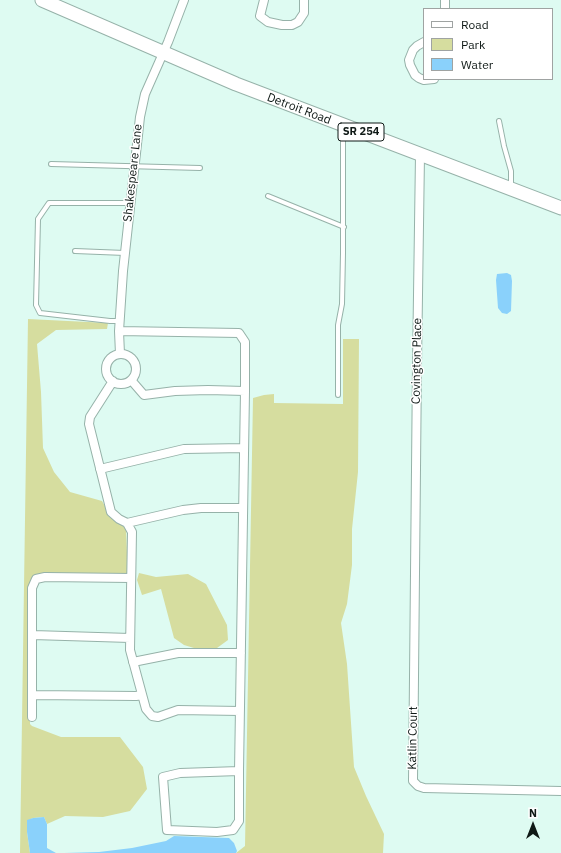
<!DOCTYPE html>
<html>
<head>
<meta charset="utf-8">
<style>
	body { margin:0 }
	#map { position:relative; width:561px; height:853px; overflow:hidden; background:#defbf2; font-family:"IBM Plex Sans",sans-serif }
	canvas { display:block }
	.legend { position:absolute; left:423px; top:8px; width:130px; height:72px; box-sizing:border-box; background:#fff; border:1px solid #9fa3a2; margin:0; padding:5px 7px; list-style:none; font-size:12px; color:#0f1916 }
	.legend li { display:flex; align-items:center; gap:8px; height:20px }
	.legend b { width:20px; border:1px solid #9fa3a2 }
	.north { position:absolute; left:513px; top:805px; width:40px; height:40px; -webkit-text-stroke:3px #fff; paint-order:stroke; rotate:0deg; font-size:11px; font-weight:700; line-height:16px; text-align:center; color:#0f1916 }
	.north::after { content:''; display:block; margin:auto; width:14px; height:18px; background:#0f1916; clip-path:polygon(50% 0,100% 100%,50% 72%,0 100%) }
</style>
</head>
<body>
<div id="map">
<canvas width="561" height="853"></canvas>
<ul class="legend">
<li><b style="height:5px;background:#fff"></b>Road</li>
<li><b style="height:11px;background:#d6dd9f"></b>Park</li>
<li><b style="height:11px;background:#8ad1fb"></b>Water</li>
</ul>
<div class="north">N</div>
</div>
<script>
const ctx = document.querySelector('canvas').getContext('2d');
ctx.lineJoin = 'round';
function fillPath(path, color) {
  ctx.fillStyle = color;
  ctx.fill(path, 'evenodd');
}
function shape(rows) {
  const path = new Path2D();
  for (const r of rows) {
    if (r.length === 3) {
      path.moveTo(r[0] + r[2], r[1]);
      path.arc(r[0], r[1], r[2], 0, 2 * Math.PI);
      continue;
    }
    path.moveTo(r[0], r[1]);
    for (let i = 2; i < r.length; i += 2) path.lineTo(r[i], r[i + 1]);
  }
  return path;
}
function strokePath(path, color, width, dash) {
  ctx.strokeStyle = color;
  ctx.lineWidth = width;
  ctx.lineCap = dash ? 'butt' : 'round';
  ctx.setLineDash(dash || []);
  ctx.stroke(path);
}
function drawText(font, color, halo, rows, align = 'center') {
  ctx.font = font + ' "IBM Plex Sans",sans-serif';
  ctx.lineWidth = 3;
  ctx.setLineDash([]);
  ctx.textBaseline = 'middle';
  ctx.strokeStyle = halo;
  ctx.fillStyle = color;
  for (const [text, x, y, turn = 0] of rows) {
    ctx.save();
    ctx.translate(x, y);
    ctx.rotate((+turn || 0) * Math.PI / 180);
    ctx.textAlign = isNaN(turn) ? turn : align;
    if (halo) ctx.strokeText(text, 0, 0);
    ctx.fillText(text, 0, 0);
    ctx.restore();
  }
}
fillPath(shape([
	[28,319,108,323,107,329,56,330,37,344,41,392,43,448,54,472,70,492,102,501,109,513,126,529,128,575,35,577,30,620,30,724,32,726,61,737,120,737,143,767,147,789,130,811,103,817,65,816,47,824,44,817,33,818,27,821,27,832,30,853,20,853],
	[343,339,359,339,358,472,352,529,352,565,347,604,341,623,347,664,354,767,366,796,384,834,383,853,236,853,245,846,253,398,264,395,274,394,274,403,343,404],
	[139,573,156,577,188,574,206,584,227,625,228,640,217,648,194,648,184,645,174,638,161,589,142,595,137,580]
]), '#d6dd9f');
fillPath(shape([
	[507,273,511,275,512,281,511,311,507,314,502,313,498,308,496,280,497,274],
	[44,817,47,824,47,848,56,853,30,853,27,832,27,820,33,818],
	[174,836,229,838,234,843,237,851,236,853,64,853,99,852,132,848,166,841]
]), '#8ad1fb');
const service = shape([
	[499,121,504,146,511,171,511,187],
	[51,164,200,168],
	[268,196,344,227],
	[75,251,125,253],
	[120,321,110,321,40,313,36,305,38,219,49,203,130,203],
	[338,395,338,325,342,304,343,253,343,128]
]);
const minor = shape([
	[264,0,260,16,268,22,282,25,292,25,298,22,304,13,304,0],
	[445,9,445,0],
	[424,42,417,46,413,50,409,60,410,65,415,75,419,78,424,80,434,79],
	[420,155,417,365,413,781,418,786,424,788,561,791],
	[119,331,239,333,245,342,245,391,239,771,239,821,233,830,217,832,167,830,163,777,180,773,239,771],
	[120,354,119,331,123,271,140,117,145,94,168,42,184,0],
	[121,369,15],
	[131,380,144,395,175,391,208,390,245,391],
	[113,381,90,417,89,424,111,512,119,519,127,523,183,510,201,508,243,508],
	[100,469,184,449,244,448],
	[127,523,132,532,130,650,146,709,152,716,158,717,178,710,240,711],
	[33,635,130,638],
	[133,662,178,653,241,653],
	[32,695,136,696,142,695],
	[32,717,32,588,36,579,45,577,131,578]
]);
const primary = shape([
	[42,0,236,84,561,208]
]);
strokePath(service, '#96b2a9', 6);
strokePath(minor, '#96b2a9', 10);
strokePath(primary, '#96b2a9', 15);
strokePath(service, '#fff', 4);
strokePath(minor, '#fff', 8);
strokePath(primary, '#fff', 13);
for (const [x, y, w] of [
	[361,132,46]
]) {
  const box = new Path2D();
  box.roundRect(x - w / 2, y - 9, w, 18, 3);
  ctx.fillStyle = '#fff';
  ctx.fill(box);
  strokePath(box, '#0f1916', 1);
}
drawText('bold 11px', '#0f1916', null, [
	["SR 254",361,132]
]);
drawText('12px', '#0f1916', '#fff', [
	["Detroit Road",299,109,21],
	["Shakespeare Lane",133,173,-84],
	["Covington Place",417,361,-89],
	["Katlin Court",413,738,-89]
]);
</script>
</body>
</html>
